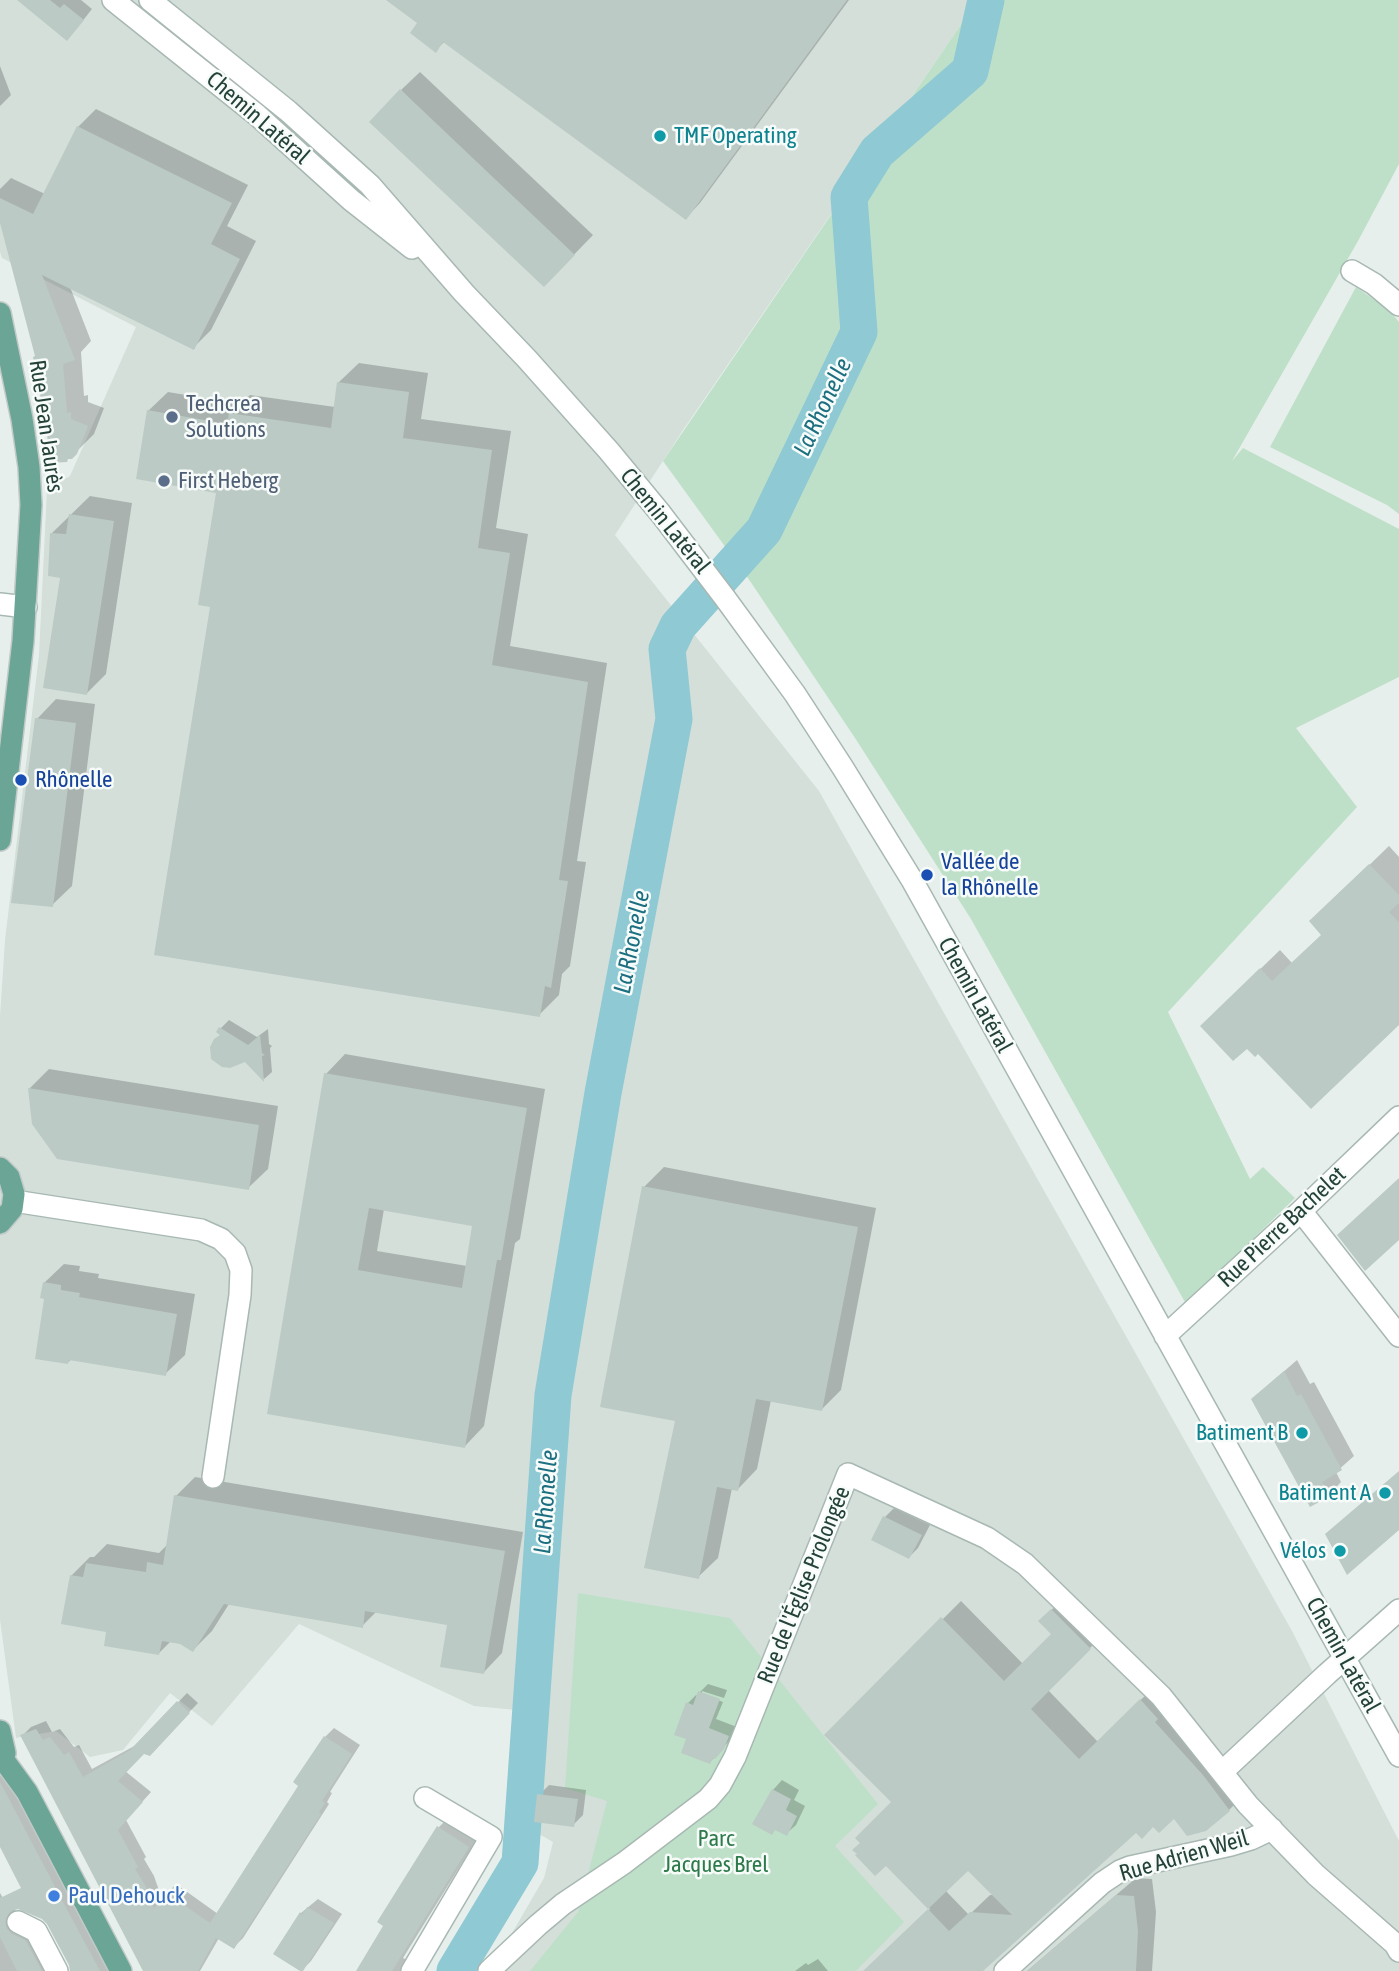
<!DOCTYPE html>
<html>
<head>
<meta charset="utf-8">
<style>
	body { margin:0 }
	canvas { display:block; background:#e6efeb }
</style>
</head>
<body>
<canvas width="1399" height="1971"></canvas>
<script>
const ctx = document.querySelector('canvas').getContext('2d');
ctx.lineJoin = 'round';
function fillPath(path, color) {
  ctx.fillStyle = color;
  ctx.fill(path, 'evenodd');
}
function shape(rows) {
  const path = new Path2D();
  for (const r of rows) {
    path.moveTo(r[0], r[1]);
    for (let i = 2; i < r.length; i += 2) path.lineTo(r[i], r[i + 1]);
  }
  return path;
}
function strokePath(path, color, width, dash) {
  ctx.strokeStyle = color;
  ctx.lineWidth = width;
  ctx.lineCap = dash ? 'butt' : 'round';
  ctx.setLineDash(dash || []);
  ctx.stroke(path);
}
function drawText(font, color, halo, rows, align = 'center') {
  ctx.font = font + ' "Asap Condensed",sans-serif';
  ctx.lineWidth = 5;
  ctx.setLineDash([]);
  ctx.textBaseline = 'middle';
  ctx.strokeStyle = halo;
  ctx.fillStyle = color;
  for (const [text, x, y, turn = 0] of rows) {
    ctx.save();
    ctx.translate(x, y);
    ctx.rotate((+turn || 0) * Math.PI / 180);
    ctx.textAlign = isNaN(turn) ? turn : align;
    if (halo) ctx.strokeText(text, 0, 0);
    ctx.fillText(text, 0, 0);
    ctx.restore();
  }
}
fillPath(shape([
	[0,0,973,0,962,23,683,430,615,535,819,791,1292,1631,1399,1841,1399,1971,490,1971,544,1878,553,1842,532,1830,538,1712,474,1706,299,1624,212,1726,170,1693,123,1750,90,1757,56,1731,16,1738,0,1620,0,1016,5,940,39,655,47,490,70,476,136,327,2,258,0,252]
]), '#d4dfda');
fillPath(shape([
	[973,0,1399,0,1399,164,1358,241,1232,461,1243,448,1399,529,1399,677,1296,728,1357,807,1168,1012,1250,1179,1263,1167,1295,1198,1186,1304,971,919,855,738,750,581,663,461,962,23],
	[1356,287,1389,310,1399,322,1399,514,1387,505,1270,447],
	[578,1593,730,1618,878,1804,835,1846,904,1922,856,1971,530,1971,578,1912,607,1801,565,1788]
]), '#bfe0c8');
fillPath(shape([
	[19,0,81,0,92,9,77,28],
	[389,0,849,0,700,203,686,218,445,41,436,50,420,23],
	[0,66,11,95,0,106],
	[420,72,593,235,563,266,401,90],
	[96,109,248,185,227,226,256,241,211,330,194,347,70,287,91,341,81,352,84,396,88,395,88,402,104,408,94,434,76,452,48,431,37,356,0,217,0,189,11,178,45,194,78,127],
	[359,363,428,373,421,419,511,431,496,528,528,534,510,646,607,663,577,861,586,862,570,966,562,974,559,995,539,1015,212,606,218,491,148,411,168,392,240,404,250,395,335,407,339,382],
	[90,496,132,503,106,674,87,693,52,533],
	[56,699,95,704,72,886,52,905,37,719],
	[1389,846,1399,857,1399,1023,1221,1007,1280,950,1292,963,1323,934,1330,903],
	[229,1020,257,1037,268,1029,269,1044,272,1046,270,1048,272,1072,264,1079,218,1031],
	[345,1054,545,1089,520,1239,515,1243,484,1426,465,1446,269,1412,326,1074],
	[384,1209,474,1224,467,1266,377,1251],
	[49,1069,278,1106,268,1169,248,1188,33,1123,30,1088],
	[664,1167,876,1208,841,1390,822,1409,771,1400,757,1469,738,1489,732,1488,718,1558,698,1577,644,1187],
	[64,1264,80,1266,79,1271,99,1274,98,1278,195,1294,185,1355,165,1374,72,1359,68,1362,46,1297,44,1283],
	[1297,1360,1310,1384,1314,1382,1354,1456,1336,1472,1341,1482,1329,1495,1266,1387],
	[195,1477,523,1532,502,1653,483,1673,449,1623,377,1611,362,1626,229,1604,212,1631,193,1650,181,1643,171,1641,159,1653,108,1631,71,1576,90,1557,94,1557,107,1544,159,1553,168,1544,176,1496],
	[894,1508,930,1525,918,1548,909,1557,885,1517],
	[1070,1592,1108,1630,1048,1690,1098,1742,1159,1682,1247,1792,1229,1810,1206,1829,1174,1816,1136,1830,980,1971,865,1971,930,1909,886,1864,894,1802,827,1735,961,1601,1023,1664,1053,1634,1040,1621],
	[968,1869,994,1895,990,1895,969,1915,945,1890],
	[708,1684,727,1690,724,1698,702,1691,702,1694,723,1702,716,1719,737,1727,732,1738,710,1762,688,1738,688,1703,696,1695,698,1696,700,1692],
	[187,1693,198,1703,149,1754,144,1752,125,1771,151,1792,126,1820,146,1857,144,1859,154,1876,162,1899,176,1884,218,1914,301,1785,325,1737,334,1728,360,1745,330,1792,332,1793,327,1802,329,1804,243,1938,234,1947,219,1938,200,1971,145,1971,22,1736,31,1727,46,1721,52,1732,60,1729,74,1747,79,1745,92,1769,138,1744],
	[11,1772,119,1971,72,1971,70,1964,49,1924,23,1887,0,1843,0,1776],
	[782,1780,799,1790,794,1800,805,1806,796,1825,786,1834,773,1790],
	[549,1785,586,1790,583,1815,573,1825,539,1795],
	[451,1815,480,1834,403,1958,407,1960,400,1971,358,1971,386,1926,438,1828],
	[1136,1878,1152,1879,1156,1912,1152,1971,1027,1971],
	[0,1893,8,1906,11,1905,67,1971,0,1971],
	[318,1899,342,1914,311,1961,302,1970,276,1954,301,1913],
	[818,1959,828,1971,795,1971,806,1963,808,1965]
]), '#0003');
strokePath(shape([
	[455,1971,520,1863,553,1395,603,1093,674,719,667,649,678,626,764,530,859,332,849,197,877,152,970,71,986,0]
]), '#8ec9d4', 37);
fillPath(shape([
	[17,0,50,0,60,8,64,4,84,20,67,41],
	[386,0,847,0,686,220,443,42,436,53,410,33,417,23],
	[400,89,575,255,544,287,369,122],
	[77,126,232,203,211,244,240,259,194,350,42,275,75,360,63,364,67,413,71,412,71,419,88,426,77,454,72,459,68,459,67,462,49,463,47,431,33,357,35,356,0,223,0,198,33,214],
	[337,382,409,392,403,438,492,450,478,548,510,553,492,665,588,682,559,880,568,881,551,988,545,986,540,1017,154,955,210,607,198,605,216,493,136,479,147,410,227,424,229,413,331,428],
	[69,514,114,521,87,695,43,688,60,578,48,576,50,533,66,534],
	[35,718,76,723,53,907,11,903],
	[1369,864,1399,895,1399,903,1389,912,1399,922,1399,1025,1311,1109,1258,1054,1255,1057,1247,1049,1233,1061,1200,1026,1260,968,1272,981,1321,935,1309,921],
	[219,1027,248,1045,260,1035,262,1053,265,1055,262,1056,264,1082,245,1062,230,1068,222,1067,211,1059,210,1047,214,1039,220,1035,216,1032],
	[324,1073,527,1108,501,1260,497,1260,465,1448,267,1414],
	[369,1208,472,1226,462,1288,358,1270],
	[28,1088,259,1125,249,1190,57,1159,32,1124],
	[1399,1178,1399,1240,1365,1271,1337,1235],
	[642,1186,858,1227,822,1411,756,1399,738,1491,717,1487,699,1579,644,1568,675,1421,600,1407],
	[43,1282,61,1285,61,1290,80,1293,79,1297,177,1314,166,1376,69,1360,68,1364,35,1359,44,1299,40,1298],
	[1284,1371,1297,1396,1301,1394,1342,1470,1322,1482,1330,1496,1310,1507,1251,1399],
	[1399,1471,1399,1530,1347,1575,1325,1534],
	[174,1495,505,1551,484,1674,440,1667,447,1625,365,1611,363,1628,224,1604,193,1652,180,1644,162,1641,159,1655,104,1646,106,1632,61,1624,70,1575,83,1577,86,1563,146,1572,147,1562,163,1565],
	[883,1516,922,1535,909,1559,871,1540],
	[1051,1609,1091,1649,1031,1709,1079,1759,1140,1699,1158,1719,1155,1722,1203,1775,1230,1811,1206,1831,1187,1836,1174,1819,1159,1833,1153,1827,1142,1839,1136,1833,983,1971,863,1971,928,1909,886,1866,875,1876,855,1855,857,1854,852,1850,860,1843,855,1838,891,1802,824,1735,941,1617,1004,1681,1051,1634,1038,1621],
	[968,1871,1012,1915,970,1912,949,1931,928,1909],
	[698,1691,720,1699,709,1728,729,1736,724,1749,715,1759,713,1758,710,1764,681,1753,686,1739,674,1735,686,1702,693,1705],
	[177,1701,190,1713,150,1756,144,1754,118,1781,143,1802,118,1830,138,1867,135,1869,145,1885,154,1909,165,1892,210,1923,298,1786,293,1782,324,1736,352,1754,322,1801,325,1803,319,1812,321,1814,234,1949,216,1938,198,1971,143,1971,20,1735,36,1729,43,1740,50,1737,64,1755,69,1752,83,1777,132,1749,131,1749],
	[0,1782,63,1902,100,1971,70,1971,69,1965,47,1924,42,1919,18,1909,11,1911,7,1916,5,1922,7,1929,12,1934,26,1941,42,1971,17,1971,0,1937,0,1898,21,1888,0,1847],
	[772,1789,791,1799,786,1810,797,1816,787,1836,775,1830,772,1835,752,1824],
	[537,1794,578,1799,574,1827,534,1822],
	[437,1826,469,1847,392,1971,356,1971,383,1926,377,1922],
	[1116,1895,1134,1896,1138,1931,1136,1971,1027,1971],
	[307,1907,334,1923,303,1971,300,1971,273,1954,300,1912,302,1915]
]), '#bbcac4');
const minor = shape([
	[113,0,257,115,351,200,412,248],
	[150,0,288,111,370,185,464,293,527,359,609,451,661,514,725,598,795,694,843,768,912,880,1399,1756],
	[1352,271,1374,284,1399,305],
	[0,604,26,607],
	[14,1201,201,1230,221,1239,235,1253,241,1270,240,1295,213,1477],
	[1301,1211,1399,1336],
	[1165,1336,1301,1211,1399,1117],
	[1222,1772,1327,1674,1399,1610],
	[18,1922,36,1931,57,1971],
	[412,1971,491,1837,425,1798],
	[489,1971,538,1925,563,1904,624,1863,708,1799,720,1785,735,1757,848,1474,987,1538,1025,1564,1161,1696,1248,1805,1316,1875,1395,1944,1399,1951],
	[1005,1971,1102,1883,1120,1871,1130,1867,1231,1845,1251,1839,1272,1829]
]);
const major = shape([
	[0,313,22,419,29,467,31,505,23,641,0,840],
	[0,1168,9,1177,14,1194,12,1209,0,1223],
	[0,1731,5,1753,3,1759,0,1761],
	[3,1759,27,1792,121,1971]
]);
strokePath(minor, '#a8b8b2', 24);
strokePath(major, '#c2cac8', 24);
strokePath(minor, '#fff', 21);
strokePath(major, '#6aa596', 21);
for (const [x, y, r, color] of [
	[660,136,7,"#0f9aa8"],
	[172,417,7,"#5c6f8a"],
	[164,481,7,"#5c6f8a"],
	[21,780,7,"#1a4fb4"],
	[927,875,7,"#1a4fb4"],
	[1302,1433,7,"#0f9aa8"],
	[1385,1493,7,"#0f9aa8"],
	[1340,1551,7,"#0f9aa8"],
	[54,1896,7,"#3f7fe0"]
]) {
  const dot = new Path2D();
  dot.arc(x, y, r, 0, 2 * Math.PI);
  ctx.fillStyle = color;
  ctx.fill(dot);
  strokePath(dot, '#f7fbf9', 2.5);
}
drawText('23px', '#24423a', '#f7fbf9', [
	["Chemin Latéral",258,118,41],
	["Rue Jean Jaurès",46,426,82],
	["Chemin Latéral",665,521,51],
	["Chemin Latéral",975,995,61],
	["Rue Pierre Bachelet",1282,1227,-43],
	["Rue de l'Église Prolongée",804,1585,-68],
	["Chemin Latéral",1343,1655,61],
	["Rue Adrien Weil",1184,1856,-16]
]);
drawText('23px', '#0d838f', '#f7fbf9', [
	["TMF Operating",674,136,"left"],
	["Batiment B",1288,1433],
	["Batiment A",1371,1493],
	["Vélos",1326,1551]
], 'right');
drawText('23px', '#4e5e75', '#f7fbf9', [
	["Techcrea",186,404],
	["Solutions",186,430],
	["First Heberg",178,481]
], 'left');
drawText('23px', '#164399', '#f7fbf9', [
	["Rhônelle",35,780],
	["Vallée de",941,862],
	["la Rhônelle",941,888]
], 'left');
drawText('23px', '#2d7a4b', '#f7fbf9', [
	["Parc",716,1839],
	["Jacques Brel",716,1865]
]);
drawText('23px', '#366cbe', '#f7fbf9', [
	["Paul Dehouck",68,1896]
], 'left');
drawText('italic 24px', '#1c6f80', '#f7fbf9', [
	["La Rhonelle",823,407,-65],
	["La Rhonelle",632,942,-79],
	["La Rhonelle",546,1502,-86]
]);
</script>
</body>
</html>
